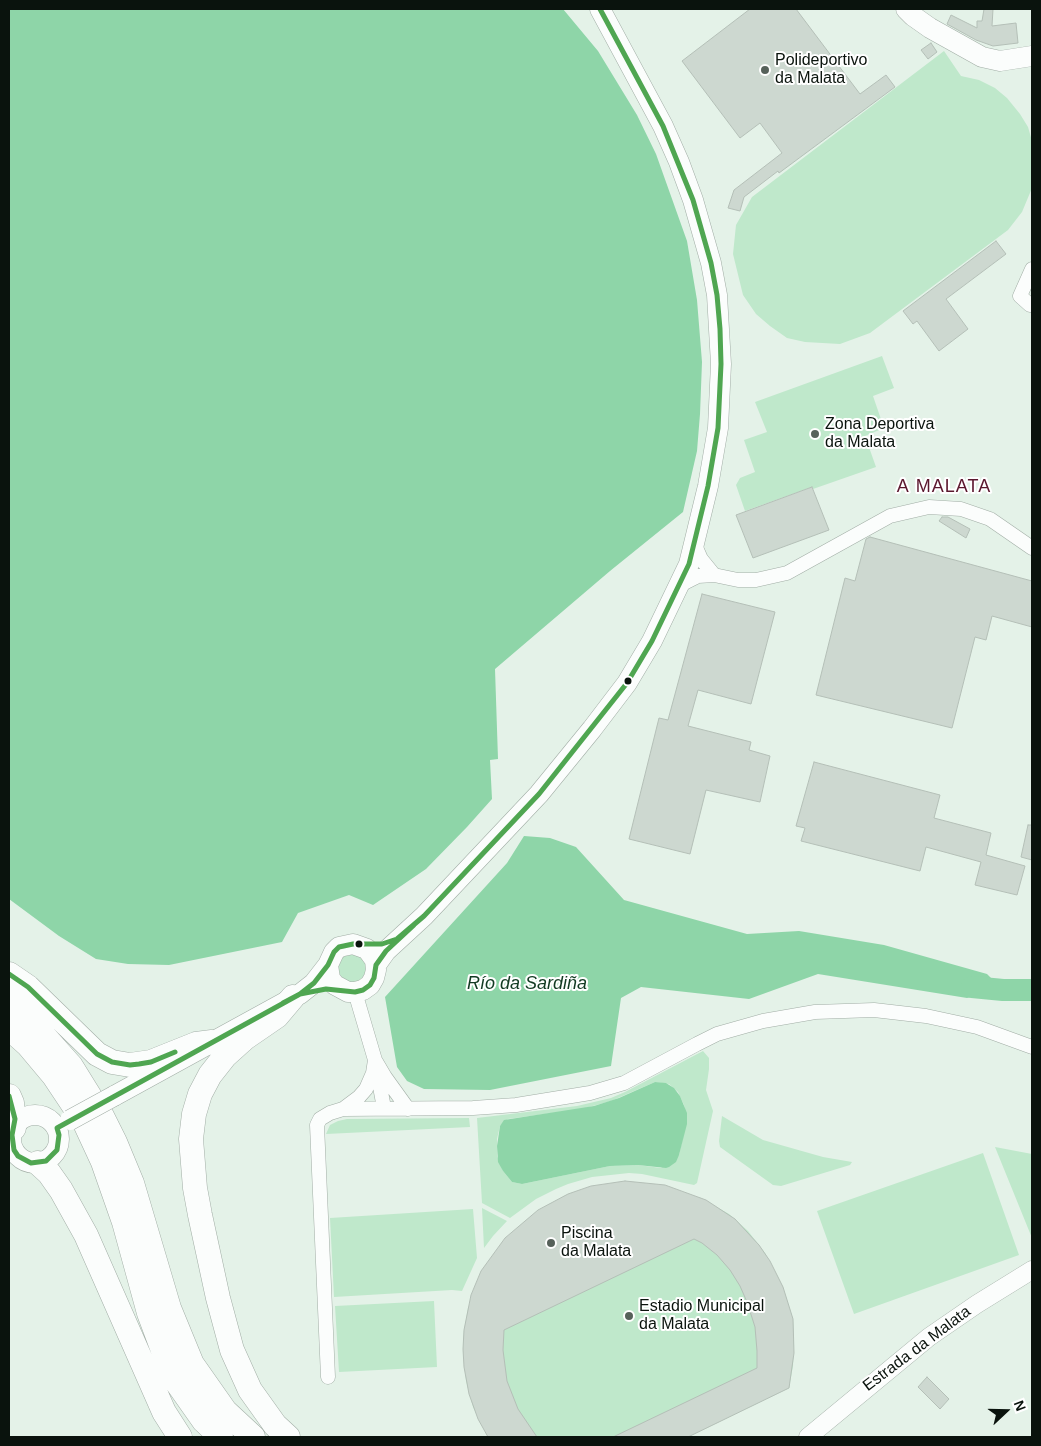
<!DOCTYPE html>
<html>
<head>
<meta charset="utf-8">
<style>
	body { margin:0 }
	#map { position:relative; width:1041px; height:1446px; overflow:hidden; background:#e4f2e8; font-family:Helvetica,sans-serif }
	canvas { display:block }
	.frame { position:absolute; inset:0; border:10px solid #0a130d; pointer-events:none }
	.north { position:absolute; left:981px; top:1386px; width:50px; height:50px; -webkit-text-stroke:4px #fff; paint-order:stroke; rotate:69deg; font-size:14px; font-weight:700; line-height:20px; text-align:center; color:#0a130d }
	.north::after { content:''; display:block; margin:auto; width:18px; height:22px; background:#0a130d; clip-path:polygon(50% 0,100% 100%,50% 72%,0 100%) }
</style>
</head>
<body>
<div id="map">
<canvas width="1041" height="1446"></canvas>
<div class="frame"></div>
<div class="north">N</div>
</div>
<script>
const ctx = document.querySelector('canvas').getContext('2d');
ctx.lineJoin = 'round';
function fillPath(path, color) {
  ctx.fillStyle = color;
  ctx.fill(path, 'evenodd');
}
function shape(rows) {
  const path = new Path2D();
  for (const r of rows) {
    if (r.length === 3) {
      path.moveTo(r[0] + r[2], r[1]);
      path.arc(r[0], r[1], r[2], 0, 2 * Math.PI);
      continue;
    }
    path.moveTo(r[0], r[1]);
    for (let i = 2; i < r.length; i += 2) path.lineTo(r[i], r[i + 1]);
  }
  return path;
}
function strokePath(path, color, width, dash) {
  ctx.strokeStyle = color;
  ctx.lineWidth = width;
  ctx.lineCap = dash ? 'butt' : 'round';
  ctx.setLineDash(dash || []);
  ctx.stroke(path);
}
function drawText(font, color, halo, rows, align = 'center') {
  ctx.font = font + ' Helvetica,sans-serif';
  ctx.lineWidth = 4;
  ctx.setLineDash([]);
  ctx.textBaseline = 'middle';
  ctx.strokeStyle = halo;
  ctx.fillStyle = color;
  for (const [text, x, y, turn = 0] of rows) {
    ctx.save();
    ctx.translate(x, y);
    ctx.rotate((+turn || 0) * Math.PI / 180);
    ctx.textAlign = isNaN(turn) ? turn : align;
    if (halo) ctx.strokeText(text, 0, 0);
    ctx.fillText(text, 0, 0);
    ctx.restore();
  }
}
fillPath(shape([
	[944,51,961,76,979,80,995,88,1007,98,1020,114,1028,127,1032,141,1032,188,1022,212,1008,230,870,333,840,344,805,342,787,338,770,326,756,314,743,295,733,254,736,225,752,197],
	[882,356,894,388,873,396,884,428,865,436,876,467,813,489,812,487,745,511,736,485,740,478,755,472,744,440,767,432,755,402],
	[352,968,14],
	[703,1051,709,1058,709,1069,706,1090,713,1111,697,1183,694,1185,642,1174,629,1173,592,1177,568,1184,556,1189,536,1199,510,1218,482,1203,477,1118,577,1106,611,1098,625,1092],
	[655,1082,669,1084,678,1092,684,1105,687,1119,679,1155,661,1168,638,1165,610,1166,522,1184,512,1182,503,1171,497,1156,497,1139,500,1126,508,1119,582,1109,611,1101],
	[722,1116,763,1140,823,1157,852,1162,850,1165,781,1186,773,1185,720,1147,719,1141],
	[469,1118,470,1127,326,1134,330,1125,338,1121,347,1119],
	[995,1147,1032,1154,1032,1238],
	[983,1153,1019,1255,854,1314,817,1211],
	[699,1197,729,1214,748,1231,765,1253,783,1287,793,1319,794,1342,793,1366,789,1388,688,1437,488,1437,473,1407,466,1381,463,1349,464,1330,468,1308],
	[482,1208,507,1221,493,1236,484,1248],
	[473,1209,477,1258,462,1291,452,1290,334,1297,330,1218],
	[434,1301,437,1367,339,1372,335,1306]
]), '#bfe8cb');
fillPath(shape([
	[9,9,563,9,598,51,637,115,656,154,687,241,697,300,702,362,700,414,697,451,683,512,610,571,495,669,498,759,490,760,492,799,467,827,426,869,373,905,349,895,298,913,282,942,169,965,128,964,96,959,59,936,9,899],
	[524,836,550,838,576,847,624,900,747,934,799,931,884,945,987,974,1003,990,967,998,818,974,749,999,641,987,621,998,611,1066,490,1090,424,1089,407,1081,397,1067,385,997,507,863],
	[655,1082,666,1083,674,1088,680,1096,687,1113,687,1124,679,1155,676,1162,669,1167,666,1168,638,1165,610,1166,522,1184,512,1182,503,1171,498,1162,497,1146,500,1126,504,1120,594,1106,619,1098]
]), '#8ed5a8');
strokePath(shape([
	[972,987,1003,990,1032,990]
]), '#8ed5a8', 22);
const building = shape([
	[750,9,796,9,860,94,886,75,895,87,779,173,778,171,744,197,740,211,728,208,734,190,782,153,760,123,740,138,682,61,750,9],
	[984,9,993,9,992,26,1016,23,1018,43,993,46,976,40,947,24,951,15,977,28,977,21,982,21,984,9],
	[931,43,937,52,928,59,921,50,931,43],
	[996,241,1006,254,946,299,968,329,939,351,917,321,913,324,903,311,996,241],
	[812,487,829,530,753,558,736,515,812,487],
	[942,517,948,517,970,529,966,538,939,521,942,517],
	[870,537,1032,581,1032,627,992,616,986,640,975,637,952,728,816,695,845,578,855,581,866,539,870,537],
	[702,594,775,612,751,704,698,690,688,726,751,742,749,750,770,756,760,802,706,790,690,854,629,839,659,718,668,720,702,594],
	[814,762,940,795,934,818,991,833,986,855,1025,866,1017,895,975,885,981,862,926,847,920,871,801,841,805,828,796,826,814,762],
	[1028,825,1032,825,1032,860,1021,857,1028,825],
	[625,1181,665,1185,706,1200,735,1219,759,1245,770,1261,783,1287,793,1319,794,1353,789,1388,688,1437,613,1437,757,1368,757,1351,755,1327,747,1302,740,1286,730,1270,717,1255,702,1243,694,1239,504,1330,503,1350,507,1381,518,1409,537,1437,488,1437,478,1419,469,1394,464,1367,463,1349,464,1330,471,1295,481,1271,505,1238,538,1210,568,1194,591,1186,625,1181],
	[927,1377,949,1399,940,1409,918,1387,927,1377]
]);
fillPath(building, '#cdd8d0');
strokePath(building, '#b4bfb7', 1);
const minor = shape([
	[1030,305,1020,296,1032,269],
	[694,543,701,559,714,575],
	[678,586,698,576,714,575,738,580,756,580,787,573,890,516,929,507,961,509,990,519,1032,548],
	[355,992,375,1060,384,1108],
	[343,1109,359,1097,366,1089,373,1073,375,1060,385,1077,408,1109],
	[328,1377,317,1125,320,1119,330,1113,343,1109,473,1108,516,1105,590,1093,624,1083,697,1044,717,1034,763,1021,815,1012,874,1010,926,1016,977,1027,1032,1047]
]);
const tertiary = shape([
	[808,1437,929,1337,977,1304,1032,1270]
]);
const secondary = shape([
	[906,9,913,16,930,28,982,57,1000,61,1032,56],
	[376,965,386,951,424,916,539,794,592,729,627,683,652,641,689,564,708,486,718,428,721,364,717,295,711,263,693,200,679,162,663,126,600,9],
	[114,1096,300,994,314,983,328,965,334,952,339,947,353,944,367,949,375,960,376,970,374,978,370,985,363,990,355,992,348,992,335,985,330,979,328,965],
	[35,1139,24]
]);
const trunk = shape([
	[9,974,28,987,97,1054,112,1062,130,1065,151,1062,196,1044,212,1042],
	[9,1000,21,1010,71,1066,102,1116,115,1142,132,1183,169,1308,192,1364,225,1411,253,1437],
	[9,1028,28,1045,54,1076,84,1121,103,1162,124,1222,149,1313,173,1377,204,1421,221,1437],
	[9,1096,12,1103,14,1128],
	[38,1163,49,1173,61,1190,86,1235,164,1412,180,1437],
	[288,1437,275,1425,250,1390,232,1350,218,1298,200,1215,195,1188,191,1139,194,1114,200,1094,210,1075,225,1056,245,1038,277,1016,293,997]
]);
strokePath(minor, '#a1ada5', 15);
strokePath(tertiary, '#a1ada5', 19);
strokePath(secondary, '#a1ada5', 21);
strokePath(trunk, '#a1ada5', 25);
strokePath(minor, '#fbfdfc', 14);
strokePath(tertiary, '#fbfdfc', 18);
strokePath(secondary, '#fbfdfc', 20);
strokePath(trunk, '#fbfdfc', 24);
const secondaryBridge = shape([
	[70,1120,114,1096]
]);
strokePath(secondaryBridge, '#a1ada5', 21, []);
strokePath(secondaryBridge, '#fbfdfc', 20);
strokePath(shape([
	[9,974,28,987,97,1054,112,1062,130,1065,139,1064,151,1062,175,1052],
	[283,1003,300,994,326,989,355,992,363,990,370,985,374,978,376,965,386,951,414,925],
	[9,1096,15,1119,12,1135,14,1150,18,1156,31,1163,46,1161,57,1150,59,1135,57,1128,300,994,314,983,328,965,334,952,339,947,353,944,382,944,397,939,424,916,539,794,627,683,652,641,689,564,708,486,718,428,721,364,720,329,717,295,711,263,693,200,663,126,600,9]
]), '#4fa651', 5);
for (const [x, y, r, color] of [
	[765,70,5,"#56615a"],
	[815,434,5,"#56615a"],
	[628,681,4.5,"#0a130d"],
	[359,944,4.5,"#0a130d"],
	[551,1243,5,"#56615a"],
	[629,1316,5,"#56615a"]
]) {
  const dot = new Path2D();
  dot.arc(x, y, r, 0, 2 * Math.PI);
  ctx.fillStyle = color;
  ctx.fill(dot);
  strokePath(dot, '#fff', 2);
}
drawText('16px', '#0a130d', '#fff', [
	["Polideportivo",775,61],
	["da Malata",775,79],
	["Zona Deportiva",825,425],
	["da Malata",825,443],
	["Piscina",561,1234],
	["da Malata",561,1252],
	["Estadio Municipal",639,1307],
	["da Malata",639,1325]
], 'left');
drawText('16px', '#0a130d', '#fff', [
	["Estrada da Malata",917,1349,-37]
]);
ctx.letterSpacing = '1px';
drawText('18px', '#5b172e', '#fff', [
	["A MALATA",944,487]
]);
ctx.letterSpacing = '0px';
drawText('italic 18px', '#123a22', '#fff', [
	["Río da Sardiña",527,984]
]);
</script>
</body>
</html>
